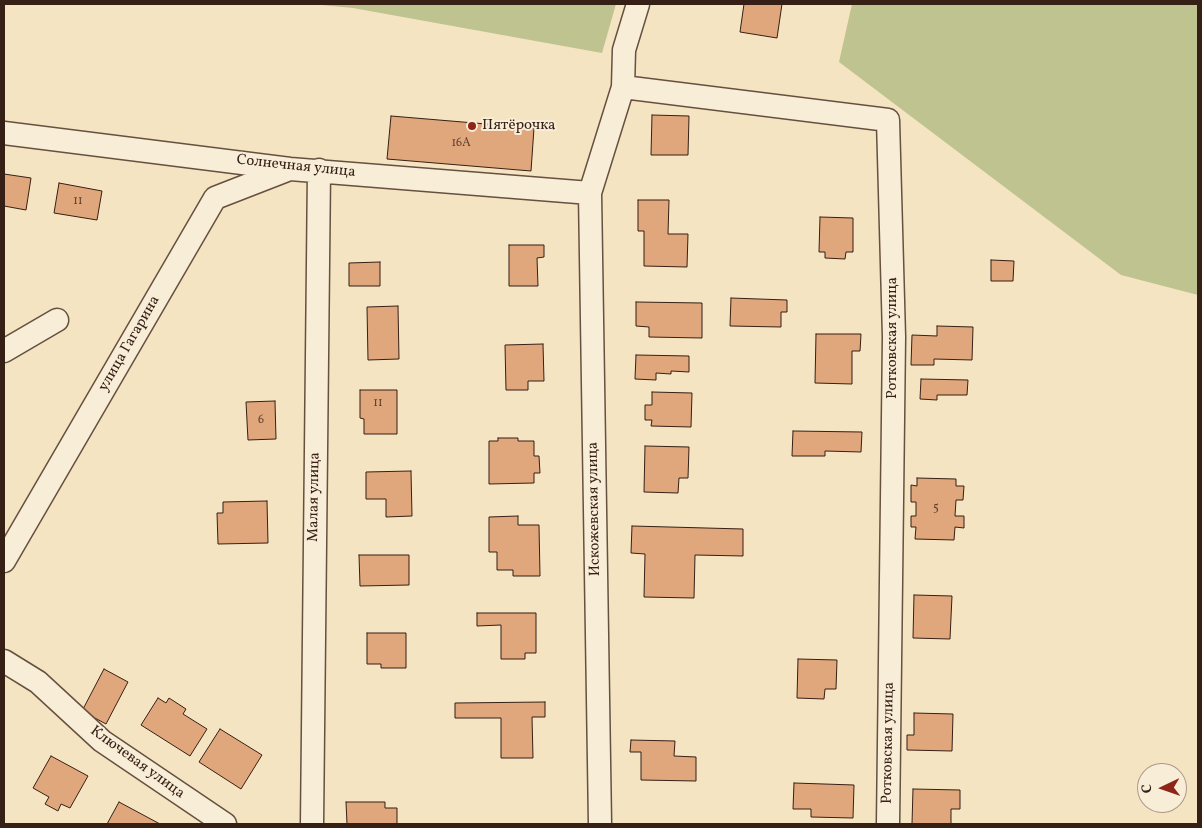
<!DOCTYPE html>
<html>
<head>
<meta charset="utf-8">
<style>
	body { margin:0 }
	#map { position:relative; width:1202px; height:828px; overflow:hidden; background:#f4e4c2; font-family:Vollkorn,serif }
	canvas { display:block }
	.frame { position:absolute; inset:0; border:5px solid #361f15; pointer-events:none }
	.north { position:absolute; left:1137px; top:763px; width:50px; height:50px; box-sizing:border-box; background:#f8edd7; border:1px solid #aa9b89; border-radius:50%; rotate:267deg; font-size:14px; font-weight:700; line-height:20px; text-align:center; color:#361f15 }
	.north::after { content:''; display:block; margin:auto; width:18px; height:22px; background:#8f2418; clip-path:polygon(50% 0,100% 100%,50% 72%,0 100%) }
</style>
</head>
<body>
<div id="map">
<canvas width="1202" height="828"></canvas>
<div class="frame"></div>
<div class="north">С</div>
</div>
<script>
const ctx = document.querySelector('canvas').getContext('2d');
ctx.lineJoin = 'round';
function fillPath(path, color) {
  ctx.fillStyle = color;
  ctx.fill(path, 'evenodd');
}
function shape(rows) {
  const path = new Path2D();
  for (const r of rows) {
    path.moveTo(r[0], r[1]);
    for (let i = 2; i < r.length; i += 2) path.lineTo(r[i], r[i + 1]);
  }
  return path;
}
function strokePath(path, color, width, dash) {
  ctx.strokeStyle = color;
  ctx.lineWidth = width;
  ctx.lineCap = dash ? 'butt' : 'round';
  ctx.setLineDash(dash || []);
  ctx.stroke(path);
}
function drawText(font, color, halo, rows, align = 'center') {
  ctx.font = font + ' Vollkorn,serif';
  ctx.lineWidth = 4;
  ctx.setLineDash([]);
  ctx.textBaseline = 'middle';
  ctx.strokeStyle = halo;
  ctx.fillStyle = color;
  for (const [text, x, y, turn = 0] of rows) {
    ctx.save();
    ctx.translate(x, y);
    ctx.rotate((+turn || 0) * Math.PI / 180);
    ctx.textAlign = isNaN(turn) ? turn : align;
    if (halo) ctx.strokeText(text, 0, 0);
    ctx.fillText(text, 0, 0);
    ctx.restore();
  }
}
fillPath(shape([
	[311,4,616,4,602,53,353,8],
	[852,4,1198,4,1198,295,1121,275,839,62]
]), '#bfc390');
const building = shape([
	[744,4,782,4,777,38,740,32,744,4],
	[652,115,689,116,688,155,651,155,652,115],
	[391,116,534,128,531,171,387,159,391,116],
	[4,174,31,178,26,210,4,206,4,174],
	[59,183,102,191,97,220,54,213,59,183],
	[638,200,669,200,668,234,688,234,687,267,644,266,644,231,638,231,638,200],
	[820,217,853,218,853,252,846,252,845,259,825,258,825,252,819,252,820,217],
	[509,245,544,245,544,257,537,258,538,286,509,286,509,245],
	[991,260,1014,261,1013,281,991,281,991,260],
	[380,262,380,286,349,286,349,263,380,262],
	[731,298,787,300,787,312,781,312,781,327,730,326,731,298],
	[636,302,702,303,702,338,649,337,649,327,636,326,636,302],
	[398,306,399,359,368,360,367,307,398,306],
	[937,326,973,327,972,360,934,359,934,365,911,365,912,335,937,336,937,326],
	[816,334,861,334,860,351,852,351,852,384,815,383,816,334],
	[543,344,544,381,528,381,528,390,506,390,505,345,543,344],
	[636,355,689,356,689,372,671,371,671,374,656,373,656,380,635,379,636,355],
	[921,379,968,380,967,395,937,395,937,400,920,399,921,379],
	[360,390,397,390,397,434,364,434,364,419,360,418,360,390],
	[652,392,692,393,691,427,651,426,652,420,645,420,645,405,652,405,652,392],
	[275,401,276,439,248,440,246,402,275,401],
	[793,431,862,432,861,452,825,451,825,456,792,456,793,431],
	[498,438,518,438,518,441,534,441,534,456,539,456,540,473,534,473,534,483,489,484,489,441,498,441,498,438],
	[645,446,689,447,688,478,679,478,678,493,644,492,645,446],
	[411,471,412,516,386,517,386,499,366,499,366,472,411,471],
	[917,478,956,479,956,486,964,486,963,500,956,500,955,516,964,516,964,528,955,527,954,540,915,539,916,527,911,527,911,516,916,516,916,502,911,502,911,485,917,486,917,478],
	[267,501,268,543,218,544,217,513,223,513,223,502,267,501],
	[518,516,518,525,539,525,540,576,513,576,513,570,497,570,497,552,489,552,489,517,518,516],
	[632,526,743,529,743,556,695,555,694,598,644,597,645,554,631,553,632,526],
	[359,555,409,555,409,585,360,586,359,555],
	[914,595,952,596,950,639,913,638,914,595],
	[477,613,536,613,536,653,525,653,525,659,501,659,501,625,477,626,477,613],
	[367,633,406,633,406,668,381,668,381,664,367,664,367,633],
	[798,659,837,660,836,689,825,689,824,699,797,698,798,659],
	[104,669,128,682,106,724,82,711,104,669],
	[158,698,166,703,169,698,186,709,183,714,207,729,190,756,141,725,158,698],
	[545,702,545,717,532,717,533,758,501,758,501,718,455,718,455,703,545,702],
	[914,713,953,714,952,751,907,750,907,735,914,735,914,713],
	[220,729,262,755,241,789,199,762,220,729],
	[631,740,675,741,674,756,696,757,696,781,641,780,641,752,630,752,631,740],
	[51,756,88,776,70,808,61,804,58,811,45,804,49,797,33,788,51,756],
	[794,783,854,785,853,818,811,817,811,809,793,809,794,783],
	[913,789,960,790,960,809,951,809,951,824,912,824,913,789],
	[119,802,160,824,107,824,119,802],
	[346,802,385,802,385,808,397,808,397,824,347,824,346,802]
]);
fillPath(building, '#e0a67c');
strokePath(building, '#361f15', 1);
const street = shape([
	[623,87,888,120,894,337,888,824],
	[4,133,290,169,590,193],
	[4,351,57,320],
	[4,561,215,198,287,170],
	[4,661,38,682,102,741,225,824],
	[312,824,319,170],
	[600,824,590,193,623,87,624,50,638,4]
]);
strokePath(street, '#665040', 25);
strokePath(street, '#f8edd7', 22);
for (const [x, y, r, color] of [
	[472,126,5,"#8f2418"]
]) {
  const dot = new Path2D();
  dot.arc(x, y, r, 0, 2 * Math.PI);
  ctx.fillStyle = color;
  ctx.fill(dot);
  strokePath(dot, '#f8edd7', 2);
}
drawText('12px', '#60412f', null, [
	["16А",461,144],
	["11",78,202],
	["11",378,404],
	["6",261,421],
	["5",936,509]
]);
drawText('15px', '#361f15', '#f8edd7', [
	["Пятёрочка",482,126]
], 'left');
drawText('15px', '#361f15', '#f8edd7', [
	["Солнечная улица",296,167,6],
	["Ротковская улица",893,338,-90],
	["улица Гагарина",130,344,-60],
	["Малая улица",315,497,-89],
	["Искожевская улица",595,509,-91],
	["Ротковская улица",889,743,-89],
	["Ключевая улица",137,763,36]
]);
</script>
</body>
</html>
